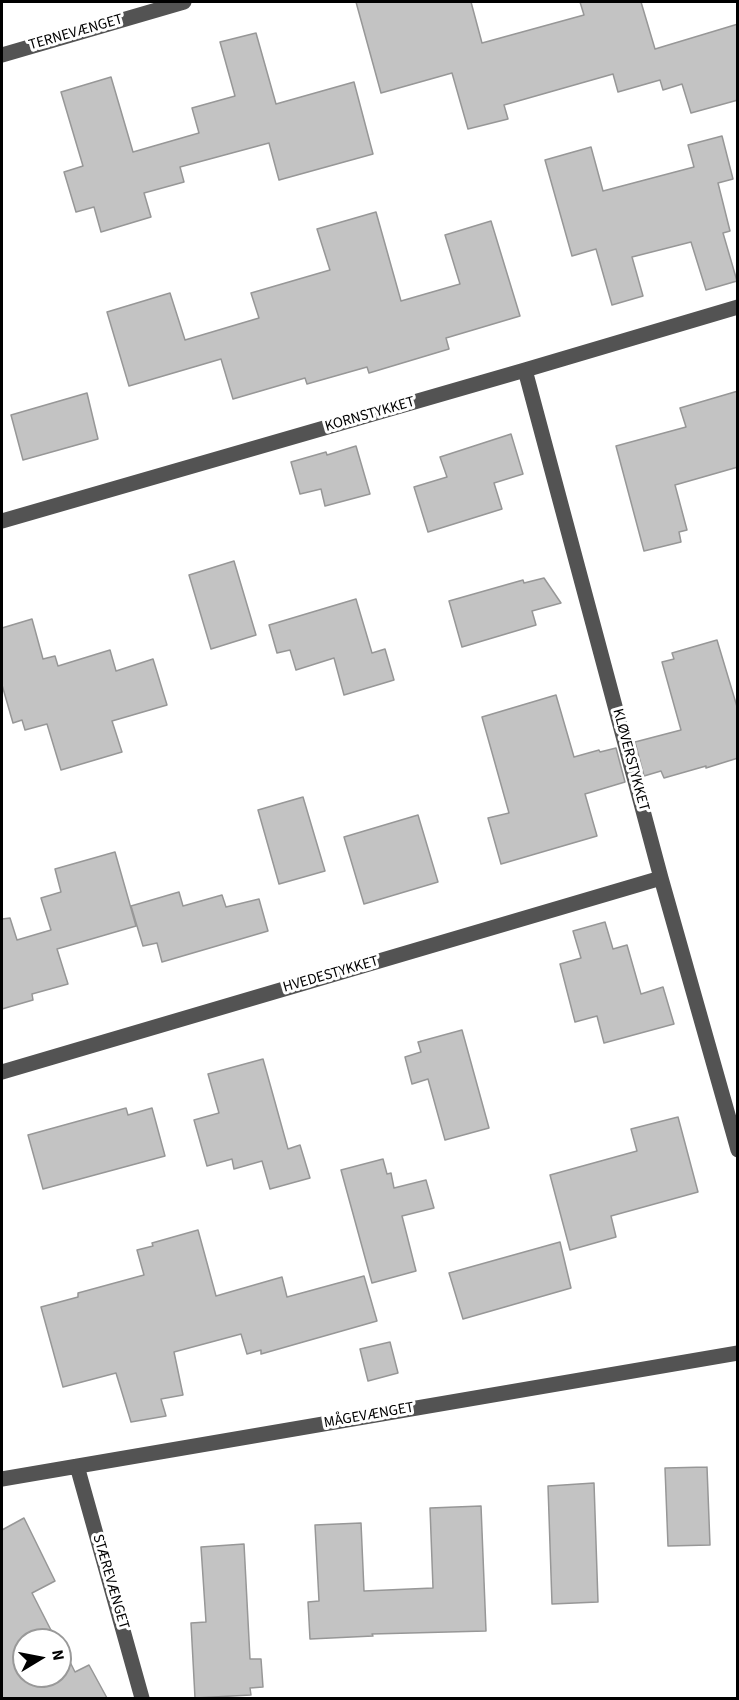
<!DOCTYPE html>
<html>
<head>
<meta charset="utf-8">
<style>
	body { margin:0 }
	#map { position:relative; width:739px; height:1700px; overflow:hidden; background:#fff; font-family:"Source Sans 3",sans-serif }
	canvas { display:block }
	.frame { position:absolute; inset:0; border:3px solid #000; pointer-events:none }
	.north { position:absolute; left:12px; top:1628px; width:60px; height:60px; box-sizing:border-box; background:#fff; border:2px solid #999; border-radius:50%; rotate:80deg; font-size:16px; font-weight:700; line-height:24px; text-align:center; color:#000 }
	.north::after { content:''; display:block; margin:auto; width:21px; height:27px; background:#000; clip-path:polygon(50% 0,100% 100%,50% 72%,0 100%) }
</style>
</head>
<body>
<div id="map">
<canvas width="739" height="1700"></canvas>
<div class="frame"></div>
<div class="north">N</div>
</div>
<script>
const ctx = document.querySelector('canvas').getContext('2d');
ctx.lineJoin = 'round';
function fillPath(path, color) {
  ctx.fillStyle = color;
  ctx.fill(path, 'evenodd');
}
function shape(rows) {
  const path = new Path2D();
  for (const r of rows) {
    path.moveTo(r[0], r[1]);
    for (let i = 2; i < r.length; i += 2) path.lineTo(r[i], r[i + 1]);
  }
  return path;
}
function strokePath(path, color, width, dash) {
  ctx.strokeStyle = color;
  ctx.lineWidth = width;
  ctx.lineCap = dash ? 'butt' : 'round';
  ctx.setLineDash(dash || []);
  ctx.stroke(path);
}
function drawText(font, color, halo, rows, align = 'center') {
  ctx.font = font + ' "Source Sans 3",sans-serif';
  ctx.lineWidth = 6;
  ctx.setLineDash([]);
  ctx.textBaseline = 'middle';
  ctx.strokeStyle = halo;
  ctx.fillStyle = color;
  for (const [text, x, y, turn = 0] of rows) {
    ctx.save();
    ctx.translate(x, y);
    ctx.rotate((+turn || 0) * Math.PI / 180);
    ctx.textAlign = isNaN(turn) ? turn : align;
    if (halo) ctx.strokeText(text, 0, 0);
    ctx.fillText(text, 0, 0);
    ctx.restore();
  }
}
const building = shape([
	[356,2,471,2,482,43,584,15,580,2,641,2,655,49,738,24,738,100,691,113,682,84,663,90,660,80,618,92,613,74,504,105,508,119,468,129,452,73,381,93,356,2],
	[256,33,276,104,354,82,373,154,279,180,269,143,180,167,184,182,144,193,151,217,101,232,94,207,76,212,64,172,83,166,61,92,111,77,133,152,199,133,192,108,235,96,220,42,256,33],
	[722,136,733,179,718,183,730,231,723,233,737,281,706,290,691,242,632,257,643,296,612,305,596,249,572,256,545,160,591,147,603,191,694,167,688,145,722,136],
	[376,212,401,301,460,284,445,235,491,221,520,316,446,338,449,349,369,373,367,367,307,384,305,378,233,399,221,359,129,386,107,312,170,293,185,340,259,318,251,293,330,270,317,229,376,212],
	[738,391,738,467,675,485,687,530,679,532,681,542,644,551,616,446,686,427,680,408,738,391],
	[87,393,98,439,23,460,11,415,87,393],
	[511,434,523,474,494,483,502,509,428,532,414,487,447,477,440,457,511,434],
	[356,446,370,494,325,506,321,489,300,494,291,462,326,452,327,455,356,446],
	[234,561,256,635,211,649,189,575,234,561],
	[544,578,561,603,532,611,536,625,462,647,449,601,523,580,524,583,544,578],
	[356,599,372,653,385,649,394,680,344,695,334,658,296,670,290,650,277,653,269,625,356,599],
	[32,619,43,659,55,656,58,666,110,650,116,671,153,659,167,705,112,721,122,752,61,770,47,724,25,730,22,720,13,723,2,685,2,628,32,619],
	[717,640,738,710,738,758,706,768,706,766,664,778,661,771,644,776,635,742,681,730,662,662,674,659,672,653,717,640],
	[556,695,574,757,599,750,600,752,616,748,625,782,585,794,597,836,501,864,488,818,509,813,482,717,556,695],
	[303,797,325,871,279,884,258,810,303,797],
	[418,815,438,882,364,904,344,837,418,815],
	[115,852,136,926,57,949,68,984,32,994,33,1000,2,1009,2,919,10,918,17,940,51,930,41,898,61,892,55,869,115,852],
	[179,892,183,906,222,895,226,907,259,899,268,931,162,962,157,943,143,946,131,906,179,892],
	[605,922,613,949,627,945,641,994,663,987,674,1024,604,1043,597,1016,575,1022,560,964,581,958,573,931,605,922],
	[462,1030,489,1128,445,1140,428,1079,412,1084,405,1057,421,1052,418,1042,462,1030],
	[263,1059,288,1149,300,1145,310,1178,270,1189,262,1161,234,1169,232,1159,207,1166,194,1120,219,1113,208,1074,263,1059],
	[126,1108,128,1115,152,1108,165,1156,43,1189,28,1135,126,1108],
	[678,1117,698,1192,611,1216,616,1237,570,1250,550,1175,637,1151,631,1129,678,1117],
	[383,1159,387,1174,391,1173,394,1188,426,1180,434,1208,402,1216,416,1271,372,1283,341,1170,383,1159],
	[198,1230,216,1296,282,1277,287,1297,364,1276,377,1321,261,1354,261,1350,247,1354,241,1334,174,1352,183,1395,161,1399,166,1416,131,1422,116,1373,63,1387,41,1307,78,1297,78,1293,144,1275,137,1250,153,1246,152,1243,198,1230],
	[560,1242,571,1288,463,1319,449,1273,560,1242],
	[390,1342,398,1373,368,1381,360,1349,390,1342],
	[707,1467,710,1545,668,1546,665,1468,707,1467],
	[594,1483,598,1602,552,1604,548,1486,594,1483],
	[481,1506,486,1631,372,1634,373,1636,310,1639,308,1602,319,1601,315,1525,361,1523,364,1591,433,1588,430,1508,481,1506],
	[24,1518,55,1581,32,1593,56,1640,24,1640,24,1676,60,1676,61,1644,75,1672,89,1665,107,1698,2,1698,2,1530,24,1518],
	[244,1544,250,1659,261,1659,263,1687,250,1688,251,1695,195,1698,191,1623,206,1622,201,1547,244,1544]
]);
fillPath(building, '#c3c3c3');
strokePath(building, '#979797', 1.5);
strokePath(shape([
	[2,55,184,2],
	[525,370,661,878,738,1150],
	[2,521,525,370,738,307],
	[2,1072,661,878],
	[77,1466,142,1698],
	[2,1479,738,1353]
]), '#535353', 15);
drawText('15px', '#000', '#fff', [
	["TERNEVÆNGET",76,33,-16],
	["KORNSTYKKET",370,415,-16],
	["KLØVERSTYKKET",630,760,75],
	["HVEDESTYKKET",331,975,-16],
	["MÅGEVÆNGET",369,1416,-10],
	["STÆREVÆNGET",110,1582,74]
]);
</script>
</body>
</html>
